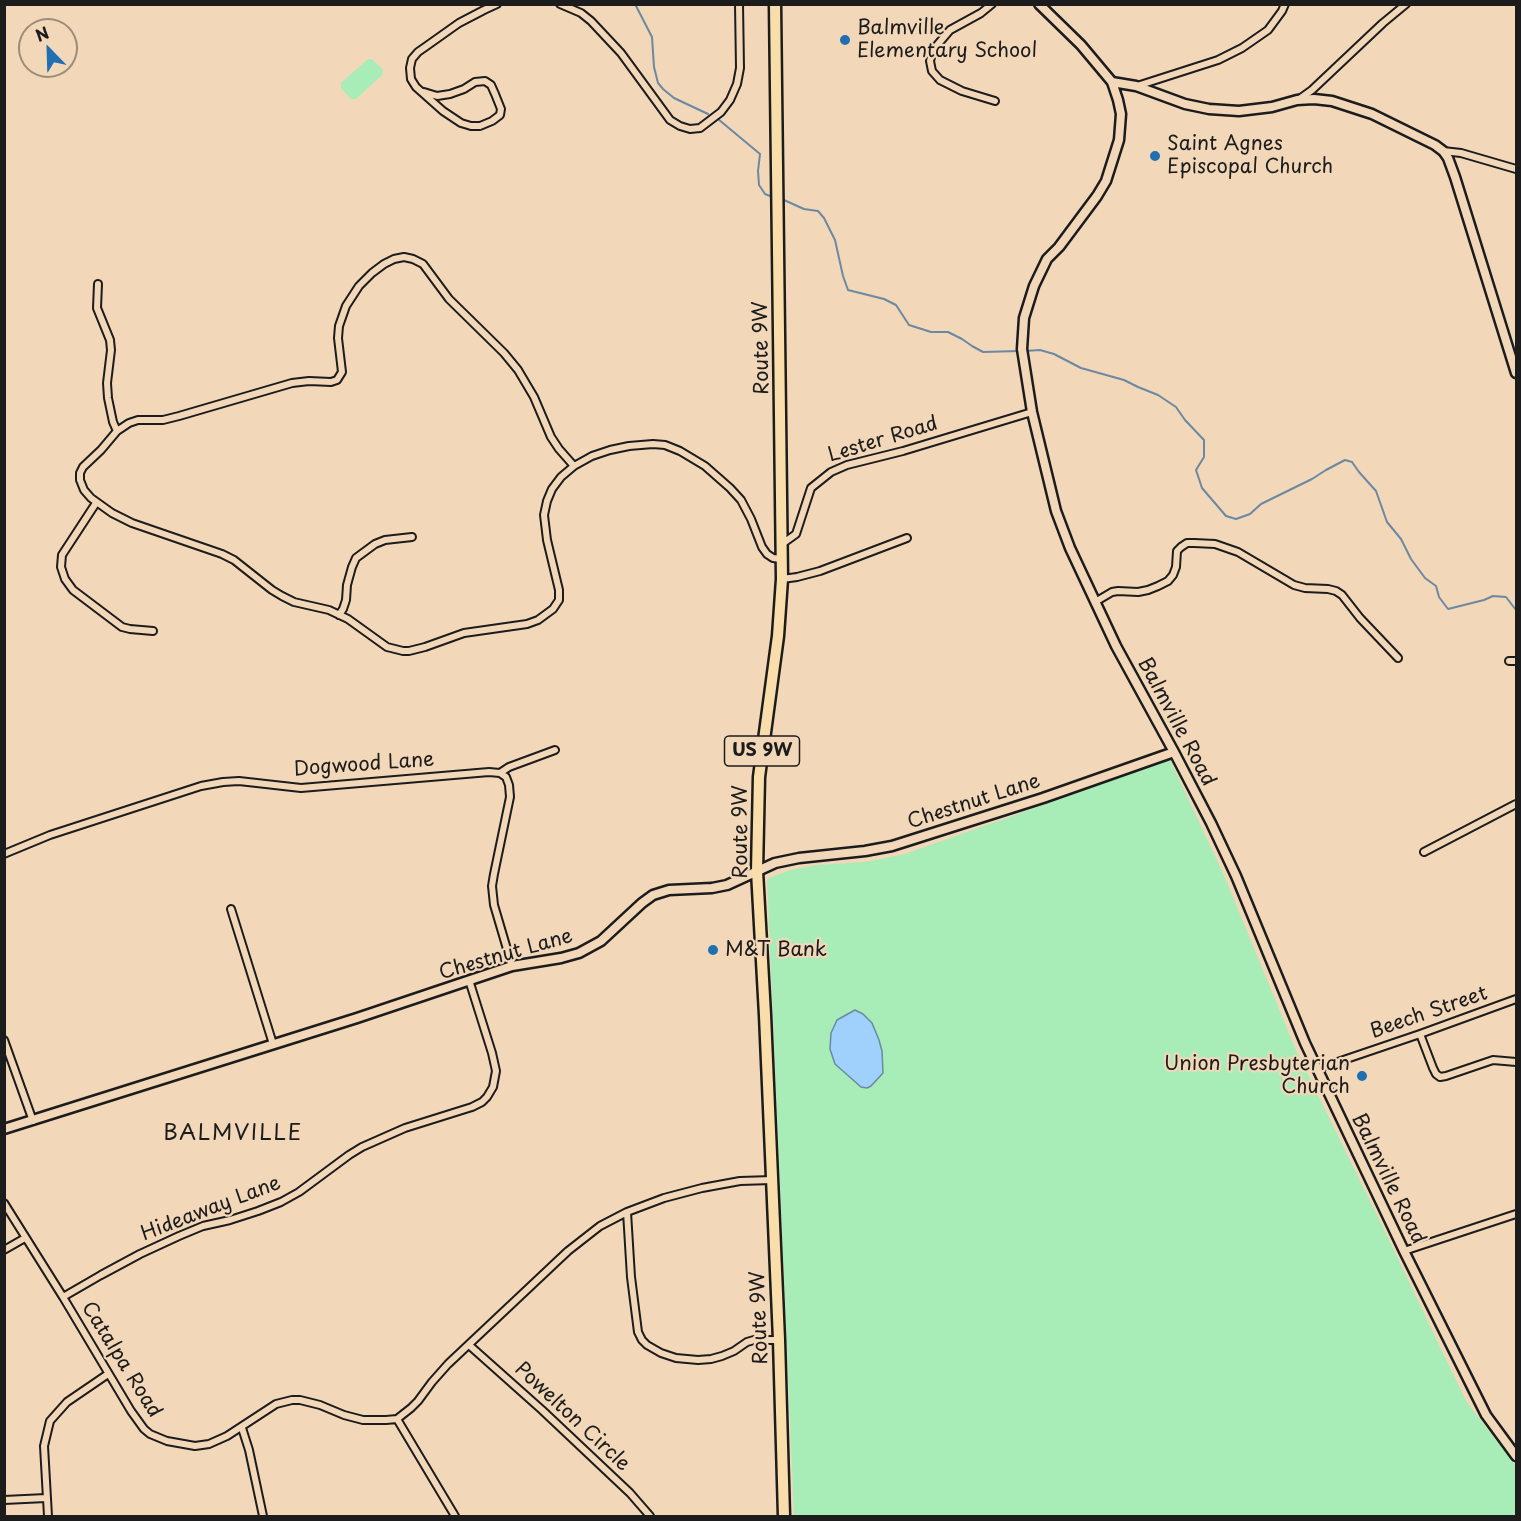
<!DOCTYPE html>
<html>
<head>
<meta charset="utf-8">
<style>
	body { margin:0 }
	#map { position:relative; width:1521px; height:1521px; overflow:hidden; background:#f2d7b9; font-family:"Playpen Sans",sans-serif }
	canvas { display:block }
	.frame { position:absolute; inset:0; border:6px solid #1c1c1c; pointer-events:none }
	.north { position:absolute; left:18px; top:18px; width:60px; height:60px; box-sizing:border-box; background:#f2d7b9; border:2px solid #9c8c7a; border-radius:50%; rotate:337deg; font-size:16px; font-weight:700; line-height:24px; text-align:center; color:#1c1c1c }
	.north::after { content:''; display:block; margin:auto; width:21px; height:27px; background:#1f6fb2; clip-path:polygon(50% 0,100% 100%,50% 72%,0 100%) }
</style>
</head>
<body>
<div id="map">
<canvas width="1521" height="1521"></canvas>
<div class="frame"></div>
<div class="north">N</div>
</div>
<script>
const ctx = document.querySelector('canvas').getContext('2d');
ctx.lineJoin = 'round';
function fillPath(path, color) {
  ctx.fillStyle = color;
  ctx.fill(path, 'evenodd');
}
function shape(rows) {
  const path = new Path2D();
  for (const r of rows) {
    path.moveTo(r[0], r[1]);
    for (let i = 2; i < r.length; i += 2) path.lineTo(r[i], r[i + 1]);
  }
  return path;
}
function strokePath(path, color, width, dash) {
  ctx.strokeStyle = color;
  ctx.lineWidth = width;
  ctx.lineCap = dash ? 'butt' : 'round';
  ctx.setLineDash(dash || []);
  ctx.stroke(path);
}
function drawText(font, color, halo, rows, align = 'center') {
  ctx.font = font + ' "Playpen Sans",sans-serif';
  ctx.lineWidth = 4.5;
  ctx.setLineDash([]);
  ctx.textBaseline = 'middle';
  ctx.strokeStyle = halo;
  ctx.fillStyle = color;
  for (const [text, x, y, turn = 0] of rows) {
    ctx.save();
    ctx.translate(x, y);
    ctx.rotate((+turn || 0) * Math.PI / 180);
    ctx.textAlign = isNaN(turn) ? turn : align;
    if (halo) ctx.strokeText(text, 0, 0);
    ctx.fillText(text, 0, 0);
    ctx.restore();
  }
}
fillPath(shape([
	[368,59,372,59,383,70,382,75,356,99,351,99,341,88,341,83],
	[1170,760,1223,873,1296,1050,1390,1242,1466,1401,1516,1466,1516,1516,794,1516,767,879,790,870,817,865,865,862,905,854]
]), '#a8edb8');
const water = shape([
	[855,1010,863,1014,872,1023,879,1040,882,1051,883,1073,871,1086,867,1088,861,1087,835,1064,830,1049,831,1033,837,1020,855,1010]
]);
fillPath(water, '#9fd1fc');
strokePath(water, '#6b89a2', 1.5);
strokePath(shape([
	[635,4,652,37,654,67,658,83,663,89,674,98,708,114],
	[718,119,760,154,758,171,759,185,765,194,770,196],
	[784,200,804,209,818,211,824,218,835,240,843,276,848,290,884,299,896,305,909,325,931,332,948,332,962,339,972,346,983,352,1019,351],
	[1025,351,1040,350,1054,354,1081,368,1124,380,1138,387,1158,395,1176,407,1185,420,1204,440,1204,457,1196,470,1202,488,1226,516,1236,519,1250,514,1261,504,1312,479,1326,470,1345,460,1352,462,1359,472,1376,491,1387,522,1401,539,1411,559,1425,578,1436,586,1439,597,1448,609,1484,600,1493,596,1506,597,1516,610]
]), '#6b89a2', 2);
const minor = shape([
	[560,4,581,13,591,21,621,53,670,120,680,126,690,129,700,128,721,112,730,100,737,84,740,68,739,4],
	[992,4,981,13,950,30,933,50,930,61,932,71,940,80,962,91,995,101],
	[1137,86,1218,60,1242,48,1268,30,1282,11,1285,4],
	[424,92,437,96,450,94,464,89,475,82,485,81,491,85,495,94,501,109,500,115,492,121,480,126,471,126,461,123,443,111,416,87,411,79,410,68,412,59,418,52,428,45,459,23,484,10,497,4],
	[1298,100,1312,90,1383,23,1406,4],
	[1443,151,1461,153,1516,169],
	[98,284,97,308,110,340,111,350,107,383,108,398,113,422,117,431],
	[574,466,561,477,552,489,547,501,544,515,547,540,559,590,559,600,553,609,538,620,527,624,464,633,425,647,409,651,403,651,387,647,348,619,329,610,294,602,282,596,272,590,234,560,222,554,132,523,112,513,91,498,84,490,80,480,80,473,83,467,101,450,117,431,129,423,138,420,163,420,179,416,292,383,309,381,331,382,337,380,342,372,338,338,339,326,346,306,359,286,372,273,384,264,394,259,404,257,413,259,423,264,449,299,504,353,518,370,534,397,551,437,559,449,574,466,592,456,610,450,629,446,653,444,665,445,680,451,705,466,730,488,741,500,751,519,762,547,767,554,773,558,781,559],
	[96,503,62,555,61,567,65,579,73,590,122,627,130,629,153,631],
	[782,544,796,534,811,488,831,472,847,465,903,451,1032,412],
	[782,579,797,577,820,571,907,538],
	[1095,602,1112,592,1118,591,1138,592,1148,590,1158,586,1168,581,1173,575,1176,567,1177,551,1181,547,1187,543,1194,543,1215,544,1238,552,1294,585,1305,588,1328,589,1336,591,1342,595,1360,618,1398,658],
	[339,615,343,609,346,600,347,585,352,567,356,558,375,544,385,540,412,537],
	[1509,661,1516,661],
	[500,773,509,767,555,750],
	[1424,852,1516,804],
	[4,854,50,835,201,786,223,782,239,781,301,788,489,772,500,773,506,777,509,785,510,797,494,874,492,886,494,905,512,966],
	[231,909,273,1044],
	[1420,1034,1433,1068,1436,1074,1440,1077,1446,1076,1493,1060,1516,1062],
	[4,1040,33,1121],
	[1317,1069,1420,1034,1516,999],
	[4,1203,63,1297,131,1411,144,1429,150,1434,167,1441,195,1446,209,1444,227,1436,276,1404,292,1400,300,1400,320,1405,344,1415,363,1420,386,1420,397,1419,411,1408,418,1401,432,1382,448,1364,568,1251,600,1226,627,1212,664,1198,702,1188,740,1181,772,1180],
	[627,1212,631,1277,638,1332,642,1340,647,1345,661,1353,676,1358,698,1360,711,1359,722,1356,734,1351,747,1342,754,1340,779,1340],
	[4,1250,25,1238],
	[1404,1251,1516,1214],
	[63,1297,101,1275,140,1254,179,1236,203,1226,230,1220,258,1211,281,1202,299,1192,349,1155,362,1147,405,1128,472,1107,482,1102,487,1097,493,1087,496,1071,492,1053,469,980],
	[469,1345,542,1410,630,1493,650,1516],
	[397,1419,455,1516],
	[242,1428,249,1450,263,1516],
	[4,1500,46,1498],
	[48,1516,44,1446,50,1421,67,1402,108,1374]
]);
const tertiary = shape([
	[1039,4,1081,45,1112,82,1118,100,1121,114,1119,140,1106,181,1097,196,1059,247,1047,259,1034,286,1024,318,1022,349,1032,412,1056,511,1070,548,1116,646,1174,752,1211,823,1236,876,1305,1043,1404,1251,1486,1415,1516,1456],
	[1112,82,1136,86,1185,104,1209,109,1239,111,1272,107,1297,100,1314,99,1332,101,1372,114,1435,145,1443,151,1448,158,1455,177,1516,373],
	[4,1129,357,1018,512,966,561,958,579,953,601,941,642,903,653,895,669,890,712,888,727,885,775,863,799,858,865,851,892,846,1043,798,1174,752]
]);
const trunk = shape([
	[775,4,782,579,778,636,759,777,757,871,765,1015,779,1340,784,1516]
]);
strokePath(minor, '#1c1c1c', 10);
strokePath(tertiary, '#1c1c1c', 13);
strokePath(trunk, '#1c1c1c', 15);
strokePath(minor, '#f2d7b9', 6);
strokePath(tertiary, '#f2d7b9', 8);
strokePath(trunk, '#f9deab', 10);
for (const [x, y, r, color] of [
	[845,40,6,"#1f6fb2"],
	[1155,156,6,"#1f6fb2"],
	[713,950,6,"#1f6fb2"],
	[1362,1076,6,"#1f6fb2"]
]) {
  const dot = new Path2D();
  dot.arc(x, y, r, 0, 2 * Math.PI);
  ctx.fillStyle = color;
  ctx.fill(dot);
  strokePath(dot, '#f2d7b9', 2);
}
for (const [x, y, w] of [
	[762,751,75]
]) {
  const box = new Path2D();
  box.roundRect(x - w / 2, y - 15, w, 30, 4.5);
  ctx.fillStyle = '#f2d7b9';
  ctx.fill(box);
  strokePath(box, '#1c1c1c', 1.5);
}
drawText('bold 18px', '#1c1c1c', null, [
	["US 9W",762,751]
]);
drawText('20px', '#1c1c1c', '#f2d7b9', [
	["Balmville",857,28],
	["Elementary School",857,51],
	["Saint Agnes",1167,144],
	["Episcopal Church",1167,167],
	["M&T Bank",725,950],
	["Union Presbyterian",1350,1064,"right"],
	["Church",1350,1087,"right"]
], 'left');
drawText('20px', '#1c1c1c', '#f2d7b9', [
	["Route 9W",762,348,-91],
	["Lester Road",883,440,-17],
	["Balmville Road",1176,722,62],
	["Dogwood Lane",364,765,-4],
	["Chestnut Lane",974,802,-18],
	["Route 9W",741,832,-90],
	["Chestnut Lane",506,955,-16],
	["Beech Street",1429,1013,-19],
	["Balmville Road",1388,1179,64],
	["Hideaway Lane",211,1209,-21],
	["Route 9W",760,1318,-92],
	["Catalpa Road",121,1360,58],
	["Powelton Circle",572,1417,43]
]);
ctx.letterSpacing = '1.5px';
drawText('22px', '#1c1c1c', '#f2d7b9', [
	["BALMVILLE",233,1134]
]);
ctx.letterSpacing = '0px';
</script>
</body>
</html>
